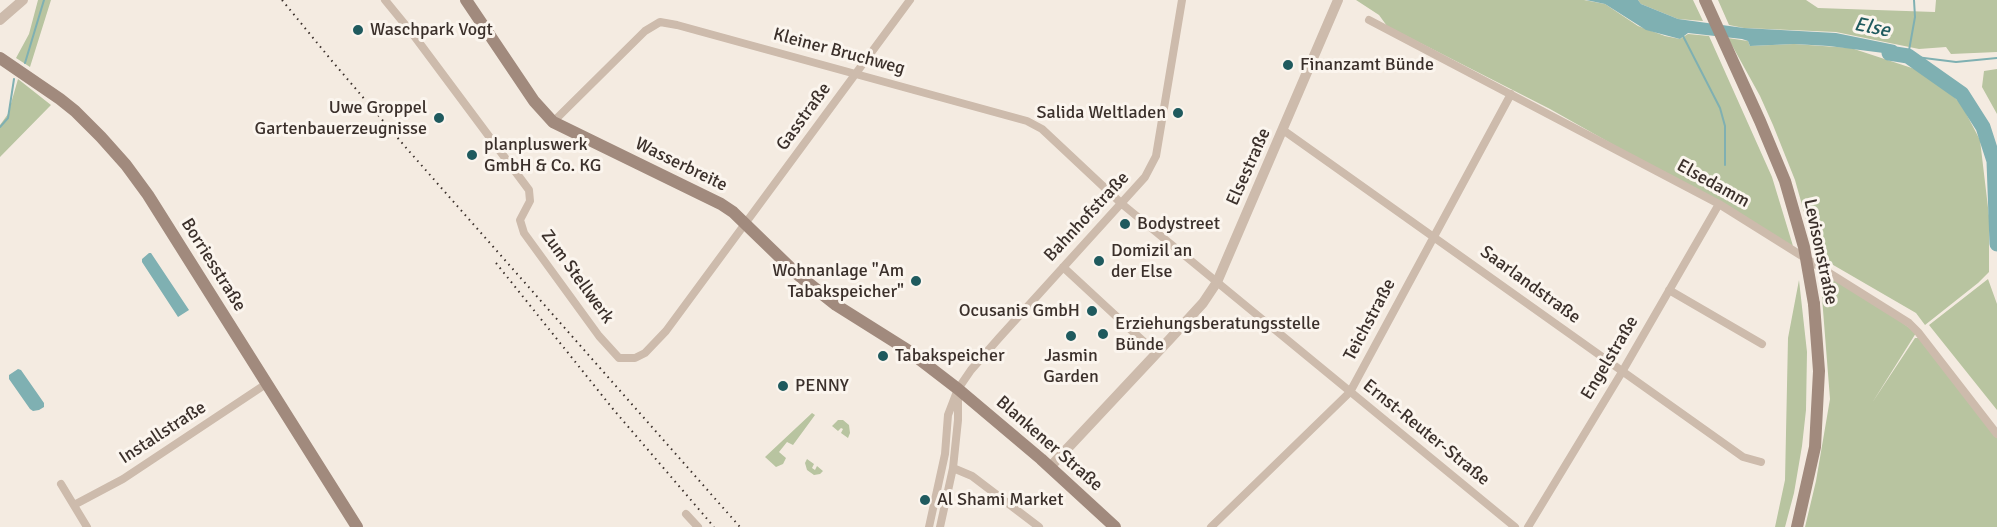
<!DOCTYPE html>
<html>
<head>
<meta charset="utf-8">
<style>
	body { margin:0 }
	canvas { display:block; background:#f4ebe1 }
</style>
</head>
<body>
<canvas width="1997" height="527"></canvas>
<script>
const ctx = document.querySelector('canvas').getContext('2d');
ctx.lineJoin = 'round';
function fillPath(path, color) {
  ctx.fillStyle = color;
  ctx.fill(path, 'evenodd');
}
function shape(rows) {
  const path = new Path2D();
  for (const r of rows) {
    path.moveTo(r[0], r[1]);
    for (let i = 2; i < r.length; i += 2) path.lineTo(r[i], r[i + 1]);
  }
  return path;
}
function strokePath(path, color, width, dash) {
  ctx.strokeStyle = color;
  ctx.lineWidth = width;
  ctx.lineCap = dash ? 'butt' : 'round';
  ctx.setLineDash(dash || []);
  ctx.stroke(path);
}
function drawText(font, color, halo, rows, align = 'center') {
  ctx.font = font + ' Signika,sans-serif';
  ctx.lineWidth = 6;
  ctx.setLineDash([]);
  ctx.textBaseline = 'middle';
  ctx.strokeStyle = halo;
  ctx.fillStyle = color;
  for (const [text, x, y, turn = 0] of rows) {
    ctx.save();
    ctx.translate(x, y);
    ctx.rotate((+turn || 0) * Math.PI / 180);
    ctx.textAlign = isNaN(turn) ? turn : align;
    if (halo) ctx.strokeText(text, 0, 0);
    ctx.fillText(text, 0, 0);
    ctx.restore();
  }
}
fillPath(shape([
	[38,0,51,0,30,67,16,58,29,34],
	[1356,0,1584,0,1605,4,1638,26,1665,36,1680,39,1688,34,1709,36,1772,177,1793,246,1550,109,1387,26,1379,15],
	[1638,0,1693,0,1703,21,1678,19,1641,4],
	[1718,0,1806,0,1818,8,1935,12,1936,0,1997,0,1997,52,1951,54,1946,47,1919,49,1836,32,1744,28,1729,25],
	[1728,38,1748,41,1750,46,1794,44,1851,48,1921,71,1960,102,1980,140,1989,216,1989,272,1978,283,1925,325,1916,313,1816,255,1795,180,1773,125,1760,96],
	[1997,69,1997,114,1982,87,1984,71],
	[18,79,51,105,0,157,0,125,8,114],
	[1823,271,1900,321,1916,333,1872,403,1915,338,1919,338,1997,435,1997,527,1805,527,1816,481,1830,399,1820,272],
	[1988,279,1997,304,1997,410,1929,325],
	[1799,280,1807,352,1806,410,1802,446,1794,493,1785,527,1775,527,1785,480,1788,338],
	[812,413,815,415,793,445,787,442,779,452,786,458,783,464,776,467,765,457],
	[838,420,843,420,849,425,850,433,848,438,841,433,843,429,841,428,838,431,832,426],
	[807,459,814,464,812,468,815,470,817,466,823,471,820,474,814,475,807,470,805,463]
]), '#b8c4a0');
fillPath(shape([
	[1586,0,1638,0,1641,4,1678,19,1744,28,1836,33,1895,45,1907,56,1829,46,1794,44,1750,46,1748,41,1742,39,1688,33,1680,39,1646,30,1605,4],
	[149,253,151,253,189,310,178,317,142,262,142,259],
	[18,369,21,370,44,403,44,407,39,410,33,411,30,409,9,379,9,375]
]), '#7fb0b2');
strokePath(shape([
	[1914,0,1915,17,1908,56,1956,62,1997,58],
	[1682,34,1720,108,1725,126,1725,165],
	[25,63,44,0],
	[0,127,8,118,14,79]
]), '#7fb0b2', 2);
strokePath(shape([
	[1889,53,1908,56,1962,94,1983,127,1994,161,1997,244]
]), '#7fb0b2', 15);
strokePath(shape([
	[385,0,412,33,529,190,530,201,520,220,524,233,599,336,619,358,635,358,645,353,666,331,910,0],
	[1369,20,1719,204,1909,323,1918,332,1997,434],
	[553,122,645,31,660,22,677,25,1027,121,1042,129,1122,204,1515,527],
	[1283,130,1743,457,1761,462],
	[1063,267,1156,353],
	[1669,290,1762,344],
	[953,468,972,476,1039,527],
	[61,484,87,527],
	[74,505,123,479,266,384],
	[686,514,698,527],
	[929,527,945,454,948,415,958,389,971,370,999,338,1145,177,1156,156,1182,0],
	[940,527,953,468,958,420,958,397],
	[1211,527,1350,392,1511,94],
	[1528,527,1622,372,1719,204]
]), '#cdbbac', 8);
strokePath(shape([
	[0,20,23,0],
	[1050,467,1169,340,1203,303,1217,282,1338,0]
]), '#cdbbac', 10);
strokePath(shape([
	[466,0,534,101,553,122,721,204,733,212,797,274,836,305,906,349,958,389,1041,459,1115,527],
	[0,58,60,99,75,111,101,137,126,165,148,195,357,527],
	[1797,527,1815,447,1819,371,1814,304]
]), '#a18a7d', 12);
strokePath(shape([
	[282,0,332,61,408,150,740,527],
	[496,263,613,409,714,527]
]), '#3b302b', 2, [1.5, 4.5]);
strokePath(shape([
	[1705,0,1760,121,1785,181,1804,247,1814,304]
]), '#a18a7d', 12);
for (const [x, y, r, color] of [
	[358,30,6,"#1f5a5e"],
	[1288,65,6,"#1f5a5e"],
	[1178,113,6,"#1f5a5e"],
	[439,118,6,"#1f5a5e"],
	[472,155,6,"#1f5a5e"],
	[1125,224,6,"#1f5a5e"],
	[1099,261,6,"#1f5a5e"],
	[916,281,6,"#1f5a5e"],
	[1092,311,6,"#1f5a5e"],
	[1103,334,6,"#1f5a5e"],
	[1071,336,6,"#1f5a5e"],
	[883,356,6,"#1f5a5e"],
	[783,386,6,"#1f5a5e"],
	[925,500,6,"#1f5a5e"]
]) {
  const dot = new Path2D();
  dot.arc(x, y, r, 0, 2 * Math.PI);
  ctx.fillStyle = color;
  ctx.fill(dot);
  strokePath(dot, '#fbf5ee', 2);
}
drawText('18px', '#3b302b', '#fbf5ee', [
	["Waschpark Vogt",370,30],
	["Finanzamt Bünde",1300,65],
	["Uwe Groppel",427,108,"right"],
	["Gartenbauerzeugnisse",427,129,"right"],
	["Salida Weltladen",1166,113,"right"],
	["planpluswerk",484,145],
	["GmbH & Co. KG",484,166],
	["Bodystreet",1137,224],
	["Domizil an",1111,251],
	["der Else",1111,272],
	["Wohnanlage \"Am",904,271,"right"],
	["Tabakspeicher\"",904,292,"right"],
	["Ocusanis GmbH",1080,311,"right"],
	["Erziehungsberatungsstelle",1115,324],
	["Bünde",1115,345],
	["Tabakspeicher",895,356],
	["Jasmin",1071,356,"center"],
	["Garden",1071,377,"center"],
	["PENNY",795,386],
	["Al Shami Market",937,500]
], 'left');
drawText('18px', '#3b302b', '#fbf5ee', [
	["Kleiner Bruchweg",839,52,15],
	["Gasstraße",804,117,-54],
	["Wasserbreite",681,165,26],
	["Elsestraße",1249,167,-66],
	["Elsedamm",1713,184,29],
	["Bahnhofstraße",1087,217,-47],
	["Levisonstraße",1820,252,78],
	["Borriesstraße",213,265,58],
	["Zum Stellwerk",577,277,54],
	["Saarlandstraße",1530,285,36],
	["Teichstraße",1370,320,-62],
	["Engelstraße",1610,358,-59],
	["Installstraße",163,433,-33],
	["Ernst-Reuter-Straße",1426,433,39],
	["Blankener Straße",1049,444,41]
]);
drawText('italic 20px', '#1f5a5e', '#fbf5ee', [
	["Else",1872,28,11]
]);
</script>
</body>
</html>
